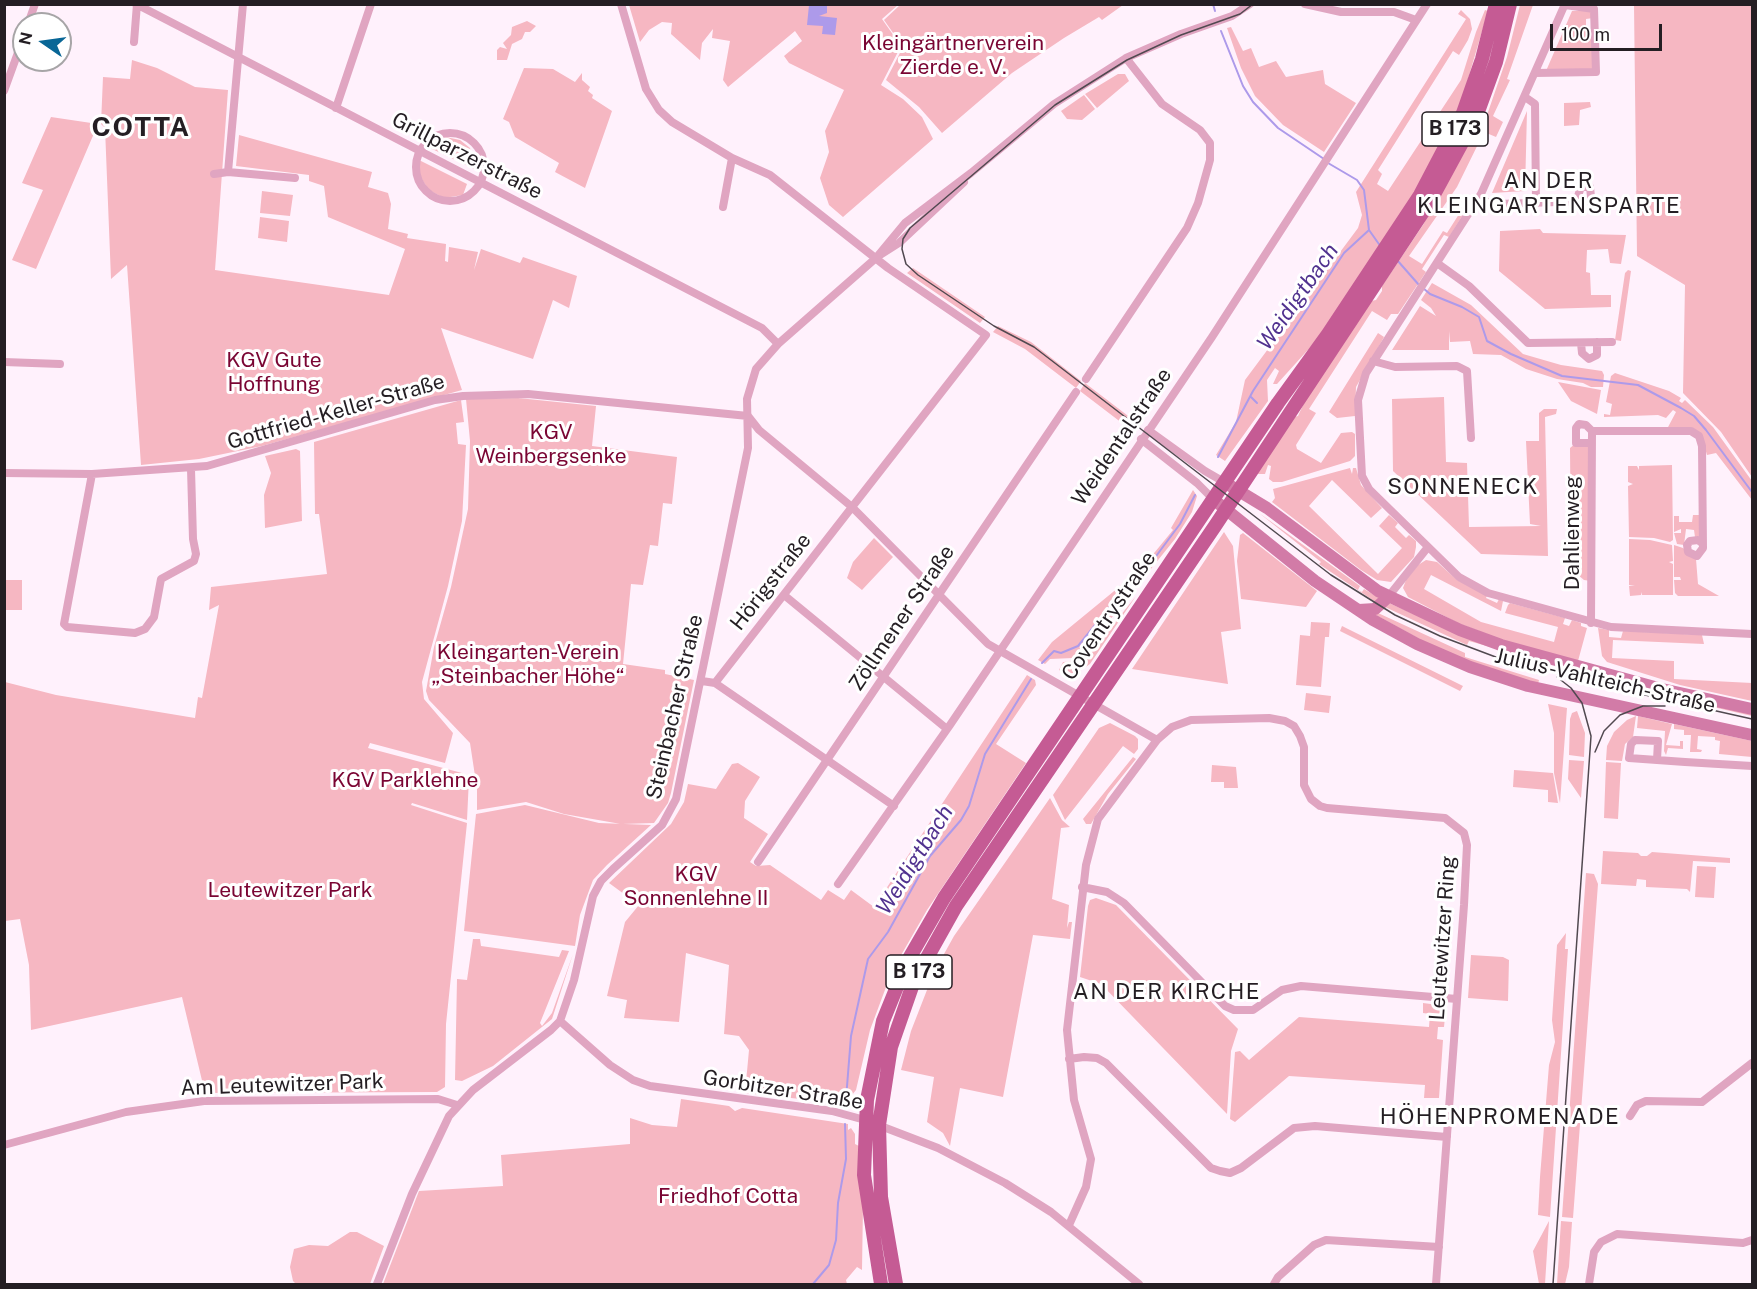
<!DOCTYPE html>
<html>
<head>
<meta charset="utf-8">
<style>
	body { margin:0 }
	#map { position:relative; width:1757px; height:1289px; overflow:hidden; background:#fff1fc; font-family:"Public Sans",sans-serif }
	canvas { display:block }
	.frame { position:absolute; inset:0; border:6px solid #241e23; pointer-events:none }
	.north { position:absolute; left:12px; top:12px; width:60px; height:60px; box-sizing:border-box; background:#fff; border:2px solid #a7a5a7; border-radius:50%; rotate:283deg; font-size:16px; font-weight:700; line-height:24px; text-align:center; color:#241e23 }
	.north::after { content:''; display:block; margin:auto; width:21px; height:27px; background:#086696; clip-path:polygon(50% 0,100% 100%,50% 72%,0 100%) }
	.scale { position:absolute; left:1550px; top:24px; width:112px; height:27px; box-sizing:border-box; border:3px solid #241e23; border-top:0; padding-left:8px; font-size:18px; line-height:21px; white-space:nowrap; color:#241e23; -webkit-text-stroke:4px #fff; paint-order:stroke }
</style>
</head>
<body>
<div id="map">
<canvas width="1757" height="1289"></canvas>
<div class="frame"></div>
<div class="north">N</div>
<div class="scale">100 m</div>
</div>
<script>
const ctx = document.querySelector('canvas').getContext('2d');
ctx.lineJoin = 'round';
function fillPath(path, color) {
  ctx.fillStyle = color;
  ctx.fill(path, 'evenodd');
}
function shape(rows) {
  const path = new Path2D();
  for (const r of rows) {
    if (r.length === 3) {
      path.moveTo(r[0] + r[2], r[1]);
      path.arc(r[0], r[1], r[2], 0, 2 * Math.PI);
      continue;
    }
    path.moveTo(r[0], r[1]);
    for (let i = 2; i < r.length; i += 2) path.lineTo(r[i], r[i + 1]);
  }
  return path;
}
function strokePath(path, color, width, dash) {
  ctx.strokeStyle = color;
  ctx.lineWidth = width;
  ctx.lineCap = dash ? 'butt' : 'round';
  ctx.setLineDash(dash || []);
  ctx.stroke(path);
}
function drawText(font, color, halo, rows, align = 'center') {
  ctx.font = font + ' "Public Sans",sans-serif';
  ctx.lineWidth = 6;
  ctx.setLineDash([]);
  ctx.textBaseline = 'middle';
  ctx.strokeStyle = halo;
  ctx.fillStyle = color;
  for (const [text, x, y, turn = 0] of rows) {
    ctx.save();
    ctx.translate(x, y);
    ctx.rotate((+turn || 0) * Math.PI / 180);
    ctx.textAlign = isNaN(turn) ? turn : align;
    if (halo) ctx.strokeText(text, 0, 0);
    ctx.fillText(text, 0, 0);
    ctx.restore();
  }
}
fillPath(shape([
	[901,4,1123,4,1123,5,1102,20,1099,17,1064,38,1012,73,942,133,919,107,886,80,903,47,884,20],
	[629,5,898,5,882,19,901,46,881,85,903,99,922,117,933,139,843,217,829,205,820,178,829,152,825,131,844,90,789,63,784,56,802,41,795,31,728,87,723,80,730,41,712,38,713,29,702,43,700,60,671,34,672,23,662,22,649,30,640,42],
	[1520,5,1533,5,1507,79,1510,80,1493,116,1503,122,1496,137,1484,132,1457,187,1409,256,1422,264,1443,231,1447,233,1468,200,1471,202,1449,237,1444,235,1422,269,1426,272,1398,314,1391,314,1387,320,1372,311,1309,409,1316,413,1296,445,1297,449,1321,463,1341,433,1352,432,1355,434,1355,456,1350,461,1282,482,1273,482,1269,479,1271,466,1268,465,1265,474,1256,474,1294,417,1298,416,1304,403,1371,301,1376,300,1382,291,1382,286,1423,225,1474,134,1478,133,1487,115,1507,57],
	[1634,5,1752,5,1752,477,1721,432,1683,393,1685,285,1637,256],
	[1461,10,1470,19,1472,29,1468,40,1459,55,1453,51,1378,170,1382,174,1377,184,1388,191,1461,80,1476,32,1485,10,1488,11,1460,106,1412,199,1315,342,1277,384,1273,384,1279,371,1275,368,1267,380,1268,401,1225,461,1216,455,1236,422,1245,380,1358,228,1362,215,1356,192,1466,19,1458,14],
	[1572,11,1593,11,1593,18,1586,19,1586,30,1593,30,1594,70,1546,71],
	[527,21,536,26,530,32,525,32,522,39,512,44,507,60,497,60,497,50,500,47,507,49,503,43,511,35,512,27],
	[1231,27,1243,51,1251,48,1259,67,1276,61,1286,77,1323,70,1325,84,1356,103,1324,152,1283,125,1255,96,1241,68,1227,28],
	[132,60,157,68,195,87,228,90,215,270,389,295,405,249,328,217,324,186,309,181,309,175,236,166,239,135,372,172,368,187,388,193,391,204,388,229,408,234,407,238,446,244,445,261,448,262,449,247,478,252,474,270,481,249,520,263,523,257,577,276,569,308,553,300,533,359,441,328,462,390,262,446,199,459,141,465,127,265,111,279,105,128,101,124,103,77,130,79],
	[524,68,553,69,575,82,582,73,582,80,590,87,588,91,593,95,592,98,612,111,585,188,555,172,559,163,515,137,509,122,503,119],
	[1118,74,1125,74,1129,81,1097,108,1085,94],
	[1084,95,1095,109,1082,120,1067,119,1061,111],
	[1590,102,1591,107,1580,110,1579,125,1564,126,1564,103],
	[1527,111,1525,191,1492,193],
	[51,117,98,124,36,269,12,260,43,190,22,183],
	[446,137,460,140,470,148,476,170,428,147,433,141],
	[419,160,467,184,463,195,444,198,429,190,419,175],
	[262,191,293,195,290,216,260,213],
	[260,217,289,221,287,242,258,238],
	[1540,229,1543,233,1626,235,1621,264,1610,263,1608,249,1587,250,1586,272,1590,273,1591,295,1611,295,1611,307,1545,309,1499,271,1500,231],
	[913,268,985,317,980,323,907,273],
	[1628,270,1631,271,1621,341,1615,340,1625,273],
	[1432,283,1471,305,1523,354,1561,365,1602,371,1604,375,1603,387,1591,387,1583,383,1557,379,1526,369,1501,355,1473,354,1470,341,1450,342,1449,331,1449,350,1392,350,1420,306,1436,316,1431,308,1421,300],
	[998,326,1031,342,1081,381,1076,388,1025,349,993,332],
	[1378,333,1384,337,1356,387,1355,416,1337,418,1329,412],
	[1615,373,1669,391,1681,398,1679,401,1682,403,1685,400,1713,427,1752,481,1752,500,1716,453,1707,455,1701,435,1667,429,1676,412,1673,410,1666,418,1658,415,1604,417,1604,414,1610,415,1612,404,1606,402,1611,376],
	[1558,382,1601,390,1597,414,1571,401],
	[1085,383,1140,425,1135,433,1080,391],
	[1444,397,1446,462,1467,463,1469,527,1541,526,1530,524,1526,441,1539,441,1539,413,1544,409,1557,409,1556,414,1545,417,1548,556,1481,554,1393,471,1392,399],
	[518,398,596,406,592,446,677,457,672,504,663,503,658,546,650,545,643,585,631,584,623,664,665,670,665,674,694,680,671,793,668,803,654,823,621,824,564,814,526,802,477,810,477,789,470,743,429,700,426,691,434,647,451,587,468,509,470,441,466,399],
	[461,400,464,422,456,423,458,444,466,445,462,521,448,586,422,682,424,699,453,733,445,763,370,743,368,748,462,773,469,778,467,820,412,803,411,805,467,823,446,1024,445,1087,437,1092,205,1093,182,997,31,1030,29,965,20,919,5,921,5,682,56,695,195,718,198,697,202,698,219,605,209,610,211,587,327,574,319,514,315,514,314,442],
	[1576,443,1591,443,1591,581,1584,580,1577,574,1571,561,1570,448],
	[296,449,300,451,302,521,265,528,264,495,271,473,265,456],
	[1672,465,1673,540,1670,542,1654,538,1629,537,1628,486,1633,484,1628,482,1628,466,1637,466,1639,470,1639,466],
	[1350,468,1352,474,1353,468,1356,468,1361,485,1382,508,1371,518,1332,480,1309,506,1378,574,1402,548,1379,526,1389,515,1398,523,1395,527,1406,538,1409,535,1416,541,1416,547,1414,557,1391,582,1377,580,1361,570,1272,502,1275,498,1273,489],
	[1193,490,1197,496,1192,512,1175,539,1084,652,1073,658,1050,659,1045,664,1038,660,1052,642,1141,569,1173,530,1171,528],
	[1259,513,1360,586,1358,590,1362,592,1364,589,1381,599,1377,603,1319,564,1321,562],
	[1693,515,1700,515,1700,536,1695,537,1694,530,1686,529,1684,545,1677,544,1674,533,1681,533,1681,529,1674,532,1674,516,1679,516,1679,522,1692,522],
	[1224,532,1233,546,1241,629,1221,632,1228,684,1132,669],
	[1243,533,1317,591,1306,607,1241,599,1237,561,1240,535],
	[874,538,893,557,862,590,847,578,853,562],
	[1629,539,1650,540,1672,545,1673,561,1669,562,1673,564,1673,595,1642,595,1642,592,1641,595,1630,596,1629,586,1635,586,1629,585],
	[1674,545,1683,548,1696,559,1698,584,1719,596,1678,596,1675,593,1674,580,1681,580,1680,577,1674,577],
	[1426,560,1437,562,1457,580,1487,595,1486,598,1497,603,1499,599,1503,601,1501,611,1431,575,1424,589,1481,622,1554,642,1558,627,1505,613,1508,605,1510,603,1565,618,1563,624,1569,626,1572,620,1581,623,1581,626,1587,628,1578,661,1505,641,1458,623,1408,597,1403,588,1406,580,1418,565],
	[5,580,22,580,22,610,5,610],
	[1136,596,1090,664,1077,673,1065,674,1059,670,1063,662,1078,661,1093,650],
	[1389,603,1449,630,1554,665,1469,641,1467,645,1385,607],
	[1378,613,1465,653,1465,657,1539,680,1538,684,1445,653,1374,614],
	[1311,622,1330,623,1329,637,1325,637,1321,687,1296,685,1300,635,1310,636],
	[1342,626,1463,686,1460,691,1340,631],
	[1598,628,1609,630,1609,637,1621,638,1623,631,1702,635,1704,644,1613,640,1612,658,1674,661,1674,679,1752,683,1752,701,1680,685,1607,662,1602,656],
	[1570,668,1752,714,1752,716,1552,670,1568,673],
	[1027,675,1035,680,1036,685,996,744,1026,763,927,910,892,971,870,1030,856,1090,848,1100,828,1099,828,1102,745,1093,749,1050,739,1036,724,1034,729,965,686,953,679,1022,624,1018,627,1000,607,996,625,922,639,905,609,883,671,824,684,802,688,784,716,789,732,764,738,763,760,777,745,801,744,818,768,834,750,862,756,866,770,865,821,900,828,890,844,900,851,890,874,907],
	[1306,693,1331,696,1329,713,1304,710],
	[1548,704,1567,708,1560,803,1554,773,1554,733],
	[1577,711,1585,733,1584,757,1569,755,1570,719,1572,713],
	[1636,716,1633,737,1625,744,1622,761,1606,760,1607,746,1614,732,1627,720],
	[1638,716,1672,724,1666,745,1680,746,1680,741,1683,741,1683,749,1668,748,1666,755,1664,751,1665,731,1637,728],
	[1110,723,1135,736,1138,739,1138,749,1134,754,1123,746,1065,820,1053,795,1099,728],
	[1674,724,1752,741,1752,757,1719,754,1720,741,1715,740,1715,737,1698,736,1697,749,1702,750,1701,752,1690,752,1691,735,1684,735,1684,730,1674,729],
	[1133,757,1136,759,1108,794,1091,824,1086,824,1083,819],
	[1569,760,1584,761,1581,798,1568,779],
	[1606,762,1621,763,1618,819,1604,818],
	[1212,765,1236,767,1238,788,1224,788,1224,782,1211,782],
	[1514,770,1553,773,1558,803,1548,802,1548,790,1513,787],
	[1050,798,1062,820,1070,827,1061,828,1052,899,1069,905,1067,928,1069,922,1072,922,1070,939,1033,935,1003,1097,960,1088,950,1146,943,1133,927,1122,934,1077,901,1070,911,1031,934,972,954,936],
	[525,805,599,823,651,825,607,865,593,880,580,915,575,946,464,931,476,814],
	[1603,851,1638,853,1641,856,1647,856,1652,852,1730,858,1730,863,1693,861,1690,892,1687,889,1646,887,1646,880,1637,879,1636,886,1601,884],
	[1697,866,1716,867,1714,898,1695,897],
	[1586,873,1594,874,1598,884,1573,1218,1562,1217],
	[1096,898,1116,905,1238,1029,1231,1051,1227,1114,1101,984,1080,977,1088,906,1090,900],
	[1566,933,1565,949,1568,949,1550,1217,1538,1215,1540,1177,1549,1065,1555,1042,1552,1020,1557,945],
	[473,939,480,939,481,946,559,957,562,950,569,951,540,1023,542,1026,552,1013,573,954,552,1019,493,1066,462,1081,455,1080,457,979,467,980],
	[1471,955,1503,957,1509,960,1508,1001,1468,998],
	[1423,1003,1446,1006,1444,1027,1438,1027,1437,1039,1443,1040,1439,1098,1424,1098,1425,1085,1289,1076,1235,1122,1230,1119,1235,1052,1240,1051,1249,1060,1299,1017,1429,1027,1430,1014,1423,1013],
	[681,1099,729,1106,735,1111,742,1108,848,1124,848,1130,851,1128,855,1134,855,1144,859,1146,863,1205,862,1270,857,1267,846,1280,847,1284,383,1284,419,1191,503,1186,501,1155,630,1144,630,1118,652,1125,677,1127],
	[1549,1221,1545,1284,1539,1284,1533,1251],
	[1561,1221,1572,1222,1569,1267,1565,1284,1557,1284],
	[350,1232,357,1232,384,1246,370,1284,296,1284,293,1281,290,1267,294,1249,309,1245,328,1246]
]), '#f6b7c2');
fillPath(shape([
	[809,5,827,6,827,13,819,16,837,18,835,35,822,34,823,26,807,25]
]), '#ad9aea');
strokePath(shape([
	[1213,4,1215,11],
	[1221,31,1243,86,1253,102,1278,128,1324,159],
	[1369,230,1381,247],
	[1397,260,1419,285],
	[1423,288,1430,294,1462,307,1479,317,1487,341,1511,354,1562,376,1638,385,1681,408,1694,416,1706,430,1752,492],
	[1251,397,1257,403],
	[1218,457,1253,391,1344,253,1369,230,1364,190,1357,180,1328,163],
	[1042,663,1054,651,1061,653,1078,646,1118,597,1142,575,1180,524,1195,495],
	[846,1099,851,1036,868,959,888,932,930,856,961,820,969,806,985,754,1031,679],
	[813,1284,829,1265,836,1240,838,1203,846,1159,845,1124]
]), '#ad9aea', 2);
strokePath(shape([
	[136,4,762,328,778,344],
	[621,4,646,89,659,110,672,122,732,158,770,175,888,268,986,335,715,683,702,681],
	[1305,4,1341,12,1394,12,1416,20],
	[1565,4,1481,194,1366,373,1358,400,1362,476,1369,489,1459,577,1488,593,1611,627,1752,634],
	[28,24,35,4],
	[134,42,137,4],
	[1535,73,1596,72,1594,9,1565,5],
	[4,91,24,36],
	[1525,97,1535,104,1536,203],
	[336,108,371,4],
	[450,167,34],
	[228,172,243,4],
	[214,174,228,172,295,178],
	[1477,200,1499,204,1586,201,1591,197,1590,187,1581,187,1576,202],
	[723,207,732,158],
	[877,257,899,243,964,182],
	[1437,263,1469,286,1528,343,1612,342],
	[1581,343,1582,353,1589,359,1597,355,1597,342],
	[1373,361,1395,367,1457,366,1467,371,1471,438],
	[4,362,60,364],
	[1086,379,1187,228,1198,203,1210,160,1210,143,1200,130,1162,104,1126,58],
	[748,416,759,430,852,507,988,644,1157,740],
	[1148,430,1205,471,1224,482],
	[1141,439,1197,483,1213,499],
	[1591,443,1576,443,1576,428,1579,424,1586,425,1592,431,1691,431,1699,436,1702,446,1703,548,1697,556,1688,552,1687,545,1690,541,1698,540,1702,543],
	[4,473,92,474,207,466,435,400,463,396,528,394,748,416],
	[92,474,64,624,67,627,135,633,145,629,154,617,161,579,194,561,196,554,193,539,191,469],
	[784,595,947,729],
	[1388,597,1428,547],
	[1591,623,1592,431],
	[715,683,894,806],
	[1657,760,1658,741,1635,740,1631,744,1629,758,1685,762,1752,766],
	[758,862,1076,392],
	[838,884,950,725,1212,337,1427,4],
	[1082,887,1107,892,1124,903,1225,1006,1234,1010,1253,1010,1282,990,1301,986,1457,999],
	[560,1021,610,1065,633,1080,650,1086,832,1111,865,1120,938,1148,1005,1183,1051,1212,1139,1284],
	[1069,1059,1084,1057,1097,1058,1106,1063,1211,1168,1220,1171,1230,1173,1241,1168,1294,1128,1315,1126,1447,1137],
	[1630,1116,1637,1105,1646,1101,1702,1102,1752,1063],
	[4,1145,126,1112,204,1101,438,1099,457,1105],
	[1069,1225,1086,1187,1091,1159,1074,1100,1067,1030,1086,865,1098,819,1157,740,1172,727,1191,720,1269,718,1285,721,1294,726,1300,736,1304,747,1304,785,1311,799,1320,806,1327,808,1445,818,1464,833,1467,845,1464,905,1436,1284],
	[377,1284,412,1194,449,1116,473,1090,551,1030,560,1021,574,980,593,896,601,881,613,869,662,825,676,799,748,448,747,399,756,369,778,344,876,258,905,223,971,173,1054,104,1126,58,1181,34,1232,16,1250,4],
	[1274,1284,1278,1277,1314,1245,1326,1240,1439,1247],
	[1589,1284,1594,1252,1601,1242,1617,1234,1743,1243,1752,1240]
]), '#e0a5c1', 8);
strokePath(shape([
	[1224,482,1267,508,1378,591,1460,630,1501,645,1662,689,1752,709],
	[1213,499,1315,581,1373,620,1417,644,1470,667,1528,686,1752,735],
	[1359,610,1375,609,1388,597]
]), '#d27ba7', 12);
strokePath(shape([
	[881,1284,864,1175,867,1100,883,1021,907,962,944,898,1278,403,1328,334,1420,195,1463,113,1482,59,1496,4],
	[896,1284,881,1197,879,1125,891,1047,914,981,956,906,1215,526,1431,200,1476,117,1496,62,1510,4]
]), '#c55b94', 14);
strokePath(shape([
	[1253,4,1240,14,1181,35,1127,60,1055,105,910,228,903,239,902,249,906,264,918,275,994,326,1034,347,1331,575,1395,615,1440,636,1501,659,1605,686,1752,719],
	[1595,752,1604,731,1620,715,1643,706,1665,706],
	[1553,1284,1591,736,1582,703,1571,688,1557,677]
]), '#514950', 1.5);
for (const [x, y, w] of [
	[1455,129,66],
	[919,972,66]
]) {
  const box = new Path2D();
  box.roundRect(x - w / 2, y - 17, w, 34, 4.5);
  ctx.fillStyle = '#fff';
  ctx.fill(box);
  strokePath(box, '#241e23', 1.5);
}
drawText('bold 20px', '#241e23', null, [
	["B 173",1455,129],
	["B 173",919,972]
]);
drawText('21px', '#7a0533', '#fff', [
	["Kleingärtnerverein",953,44],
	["Zierde e. V.",953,68],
	["KGV Gute",274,361],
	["Hoffnung",274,385],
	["KGV",551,433],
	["Weinbergsenke",551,457],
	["Kleingarten-Verein",528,653],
	["„Steinbacher Höhe“",528,677],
	["KGV Parklehne",405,781],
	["KGV",696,875],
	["Sonnenlehne II",696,899],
	["Leutewitzer Park",290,891],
	["Friedhof Cotta",728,1197]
]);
drawText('21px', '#241e23', '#fff', [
	["Grillparzerstraße",467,156,27],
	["Gottfried-Keller-Straße",336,412,-16],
	["Weidentalstraße",1122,437,-56],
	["Dahlienweg",1573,533,-90],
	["Hörigstraße",771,582,-52],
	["Coventrystraße",1109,616,-56],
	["Zöllmener Straße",902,618,-56],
	["Julius-Vahlteich-Straße",1605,681,13],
	["Steinbacher Straße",675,707,-77],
	["Leutewitzer Ring",1443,938,-86],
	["Am Leutewitzer Park",282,1085,-2],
	["Gorbitzer Straße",783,1090,9]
]);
ctx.letterSpacing = '1.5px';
drawText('22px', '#241e23', '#fff', [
	["AN DER",1549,181],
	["KLEINGARTENSPARTE",1549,206],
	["SONNENECK",1463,487],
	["AN DER KIRCHE",1167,992],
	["HÖHENPROMENADE",1500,1117]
]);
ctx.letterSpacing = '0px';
drawText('italic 22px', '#51328f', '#fff', [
	["Weidigtbach",1298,297,-55],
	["Weidigtbach",915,860,-58]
]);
ctx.letterSpacing = '1.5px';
drawText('bold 27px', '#241e23', '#fff', [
	["COTTA",141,128]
]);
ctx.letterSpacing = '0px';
</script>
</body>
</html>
